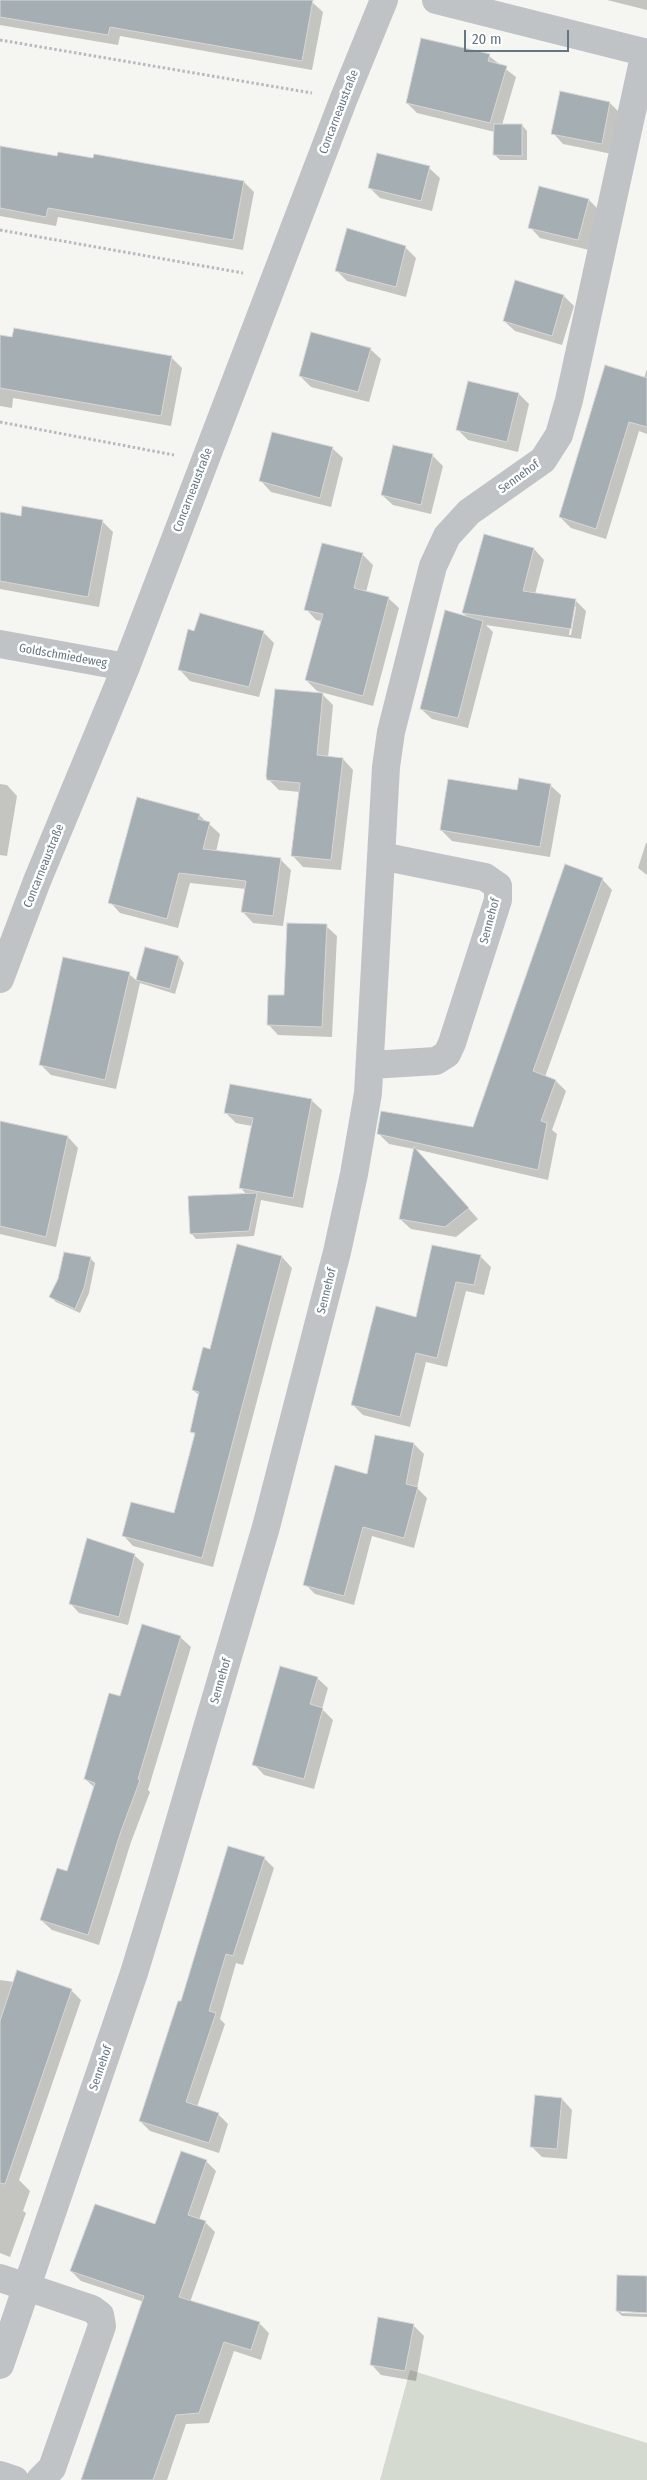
<!DOCTYPE html>
<html>
<head>
<meta charset="utf-8">
<style>
	body { margin:0 }
	#map { position:relative; width:647px; height:2480px; overflow:hidden; background:#f5f5f2; font-family:"Fira Sans Condensed",sans-serif }
	canvas { display:block }
	.scale { position:absolute; left:464px; top:30px; width:105px; height:22px; box-sizing:border-box; border:2px solid #657682; border-top:0; padding-left:6px; font-size:15px; line-height:18px; white-space:nowrap; color:#657682; -webkit-text-stroke:4px #fff; paint-order:stroke }
</style>
</head>
<body>
<div id="map">
<canvas width="647" height="2480"></canvas>
<div class="scale">20 m</div>
</div>
<script>
const ctx = document.querySelector('canvas').getContext('2d');
ctx.lineJoin = 'round';
function fillPath(path, color) {
  ctx.fillStyle = color;
  ctx.fill(path, 'evenodd');
}
function shape(rows) {
  const path = new Path2D();
  for (const r of rows) {
    path.moveTo(r[0], r[1]);
    for (let i = 2; i < r.length; i += 2) path.lineTo(r[i], r[i + 1]);
  }
  return path;
}
function strokePath(path, color, width, dash) {
  ctx.strokeStyle = color;
  ctx.lineWidth = width;
  ctx.lineCap = dash ? 'butt' : 'round';
  ctx.setLineDash(dash || []);
  ctx.stroke(path);
}
function drawText(font, color, halo, rows, align = 'center') {
  ctx.font = font + ' "Fira Sans Condensed",sans-serif';
  ctx.lineWidth = 5;
  ctx.setLineDash([]);
  ctx.textBaseline = 'middle';
  ctx.strokeStyle = halo;
  ctx.fillStyle = color;
  for (const [text, x, y, turn = 0] of rows) {
    ctx.save();
    ctx.translate(x, y);
    ctx.rotate((+turn || 0) * Math.PI / 180);
    ctx.textAlign = isNaN(turn) ? turn : align;
    if (halo) ctx.strokeText(text, 0, 0);
    ctx.fillText(text, 0, 0);
    ctx.restore();
  }
}
fillPath(shape([
	[410,2370,647,2443,647,2480,380,2480]
]), '#d5dad1');
fillPath(shape([
	[0,0,303,0,312,2,323,12,312,70,120,36,118,45,0,25],
	[607,0,647,0,647,10],
	[489,56,516,77,502,125,522,125,527,131,527,160,500,160,495,155,495,132,417,113,407,103],
	[610,103,620,113,612,154,563,144,553,133],
	[0,147,58,157,244,182,254,192,243,250,58,217,56,226,0,216],
	[429,168,440,178,432,211,380,198,369,187],
	[589,200,599,210,589,250,540,238,530,227],
	[347,230,406,248,416,258,406,297,347,281,337,271],
	[516,281,564,296,574,306,562,345,515,331,504,321],
	[0,336,171,357,182,368,171,426,13,398,12,408,0,406],
	[370,349,381,359,369,402,311,387,300,376],
	[647,369,647,434,639,431,606,539,571,528,560,517,644,378],
	[469,382,519,394,529,404,518,452,468,440,458,430],
	[332,448,343,458,331,507,271,492,261,481],
	[432,455,443,466,431,514,393,505,382,495],
	[0,513,22,517,102,521,113,532,99,607,0,589],
	[485,536,534,549,544,560,535,594,575,600,586,611,581,639,486,625,493,632,468,728,432,719,421,709,469,618,463,613],
	[573,607,576,607,571,635,569,635],
	[362,554,373,565,366,592,388,598,399,608,373,706,317,691,306,680,322,621,316,620,306,609],
	[263,632,274,643,259,697,190,681,180,670,195,633],
	[322,694,333,705,328,758,343,759,353,770,341,870,303,867,293,856,300,792,279,790,268,779],
	[0,784,7,785,17,796,7,856,0,855],
	[550,785,561,795,550,857,452,841,441,830,518,791],
	[199,815,220,834,216,852,280,859,291,870,283,926,253,923,243,912,246,889,190,883,178,928,120,913,110,902],
	[646,843,647,843,647,875,638,868],
	[602,879,612,890,545,1077,556,1081,566,1091,552,1130,557,1134,548,1180,415,1149,478,1219,456,1237,411,1229,400,1219,414,1149,389,1144,378,1133,474,1128],
	[326,926,337,936,332,1037,278,1035,268,1024],
	[146,949,179,957,184,963,175,994,140,983,116,1089,51,1075,41,1065,129,974,137,981],
	[311,1100,322,1110,303,1208,261,1200,254,1236,196,1239,191,1233,247,1195,240,1187,252,1126,236,1123,226,1113],
	[3,1123,68,1137,78,1148,56,1247,0,1234,0,1138],
	[480,1256,491,1267,484,1295,466,1291,447,1367,426,1362,410,1427,363,1415,352,1404,417,1318],
	[282,1257,292,1268,213,1567,133,1546,123,1535,175,1515,196,1436,192,1432,200,1396,193,1390,211,1350],
	[90,1258,95,1263,89,1293,80,1313,56,1302,51,1297,59,1280],
	[376,1437,414,1444,424,1454,417,1488,427,1498,414,1548,372,1536,354,1605,315,1594,305,1584,368,1475],
	[134,1555,144,1564,128,1625,79,1613,70,1603],
	[180,1637,191,1647,148,1790,150,1792,131,1842,99,1945,52,1930,41,1920,68,1873,95,1788,85,1779,121,1698],
	[317,1678,328,1688,322,1709,333,1720,314,1789,264,1775,254,1764],
	[264,1858,274,1868,243,1965,236,1963,220,2019,225,2024,197,2107,218,2114,228,2124,219,2153,150,2131,140,2121,182,2003],
	[0,1980,71,1990,81,2000,19,2180,30,2191,23,2211,26,2213,10,2257,0,2253],
	[562,2099,572,2110,567,2159,542,2157,531,2146],
	[206,2161,216,2171,199,2220,205,2222,215,2232,190,2302,259,2323,269,2333,261,2360,234,2351,209,2423,186,2424,167,2480,82,2480,144,2302,81,2281,71,2271,86,2227,156,2226],
	[647,2278,647,2311,621,2310,621,2313,647,2314,647,2317,622,2316,617,2311],
	[413,2325,424,2336,416,2381,381,2375,371,2364]
]), '#0003');
const building = shape([
	[0,0,313,0,302,61,110,27,108,35,0,17,0,0],
	[421,38,490,54,488,61,507,66,490,123,406,103,421,38],
	[560,91,610,102,602,144,551,134,560,91],
	[494,124,522,124,522,156,493,155,494,124],
	[0,146,57,156,58,152,93,158,94,154,244,181,233,240,48,208,46,217,0,208,0,146],
	[377,153,430,166,421,201,368,188,377,153],
	[539,186,589,199,578,240,528,228,539,186],
	[347,228,406,246,396,287,335,271,347,228],
	[515,280,564,295,552,336,503,321,515,280],
	[14,328,172,356,161,416,0,388,0,335,12,337,14,328],
	[311,332,371,348,358,392,299,376,311,332],
	[605,365,647,378,647,427,629,422,596,529,559,517,605,365],
	[468,381,519,393,507,442,456,430,468,381],
	[272,432,333,447,320,498,259,481,272,432],
	[393,445,433,454,421,505,381,495,393,445],
	[22,506,103,520,88,597,0,581,0,512,21,516,22,506],
	[484,534,534,548,523,591,576,599,571,629,462,613,484,534],
	[322,543,363,553,354,588,389,597,363,696,305,680,323,614,304,610,322,543],
	[445,610,483,621,458,718,420,709,445,610],
	[200,613,264,631,249,687,178,670,188,629,194,631,200,613],
	[275,689,323,693,317,755,343,758,331,860,291,856,300,783,267,780,266,776,275,689],
	[519,778,551,784,540,847,440,830,448,779,517,790,519,778],
	[137,797,200,814,198,819,210,822,203,849,281,858,273,916,241,912,246,881,179,873,167,919,108,903,137,797],
	[565,864,603,878,533,1071,556,1080,541,1121,547,1123,538,1170,377,1134,381,1111,473,1127,565,864],
	[287,923,327,924,322,1027,267,1025,268,995,284,995,287,923],
	[145,947,179,956,170,989,136,980,145,947],
	[63,957,130,972,105,1080,39,1065,63,957],
	[230,1084,312,1099,293,1198,239,1188,253,1118,224,1113,230,1084],
	[0,1121,68,1136,46,1237,0,1226,0,1121],
	[414,1147,469,1208,445,1227,399,1219,414,1147],
	[257,1193,249,1231,190,1234,188,1196,257,1193],
	[237,1244,282,1256,202,1558,122,1536,131,1502,174,1513,195,1433,190,1432,199,1392,192,1390,203,1347,210,1349,237,1244],
	[432,1245,481,1255,474,1285,456,1282,437,1358,416,1353,400,1417,351,1405,376,1306,416,1317,432,1245],
	[64,1252,91,1257,84,1288,75,1309,49,1297,58,1279,64,1252],
	[375,1435,414,1443,406,1484,418,1487,404,1538,363,1527,344,1596,303,1585,335,1465,367,1474,375,1435],
	[87,1538,135,1554,119,1617,69,1604,87,1538],
	[142,1624,181,1636,138,1779,140,1780,121,1831,88,1935,40,1920,57,1868,67,1871,95,1783,84,1779,109,1693,120,1696,142,1624],
	[280,1666,318,1677,310,1704,323,1708,304,1779,252,1765,280,1666],
	[228,1846,265,1857,233,1956,226,1954,209,2011,216,2013,186,2102,219,2113,209,2143,139,2121,178,2001,181,2001,228,1846],
	[17,1970,72,1989,5,2184,0,2183,0,2021,17,1970],
	[535,2095,562,2098,557,2149,530,2147,535,2095],
	[181,2151,207,2160,188,2215,206,2221,179,2297,260,2322,251,2350,224,2342,199,2413,176,2415,153,2480,81,2480,144,2296,70,2271,95,2204,155,2224,181,2151],
	[617,2275,647,2276,647,2313,616,2311,617,2275],
	[378,2317,414,2324,405,2371,370,2365,378,2317]
]);
fillPath(building, '#a5aeb3');
strokePath(building, '#d7d7d4', 1);
strokePath(shape([
	[0,40,312,93],
	[0,230,243,273],
	[0,422,174,455]
]), '#b7babc', 3, [2.5, 2.5]);
strokePath(shape([
	[436,0,647,53],
	[0,644,126,667],
	[0,979,37,881,126,667,344,98,384,0],
	[371,1065,436,1061,447,1054,452,1043,498,900,498,886,485,877,381,856],
	[0,2278,92,2309,100,2315,102,2326,52,2468,40,2480],
	[0,2365,134,1973,162,1881,266,1527,337,1252,354,1174,368,1093,386,767,391,732,433,566,447,536,469,512,543,460,559,435,569,400,645,52],
	[0,2475,15,2480]
]), '#bfc3c6', 28);
drawText('12px', '#657682', '#fff', [
	["Concarneaustraße",339,112,-69],
	["Sennehof",519,477,-36],
	["Concarneaustraße",193,490,-69],
	["Goldschmiedeweg",63,656,10],
	["Concarneaustraße",44,866,-68],
	["Sennehof",490,921,-75],
	["Sennehof",327,1291,-76],
	["Sennehof",221,1681,-74],
	["Sennehof",101,2068,-71]
]);
</script>
</body>
</html>
